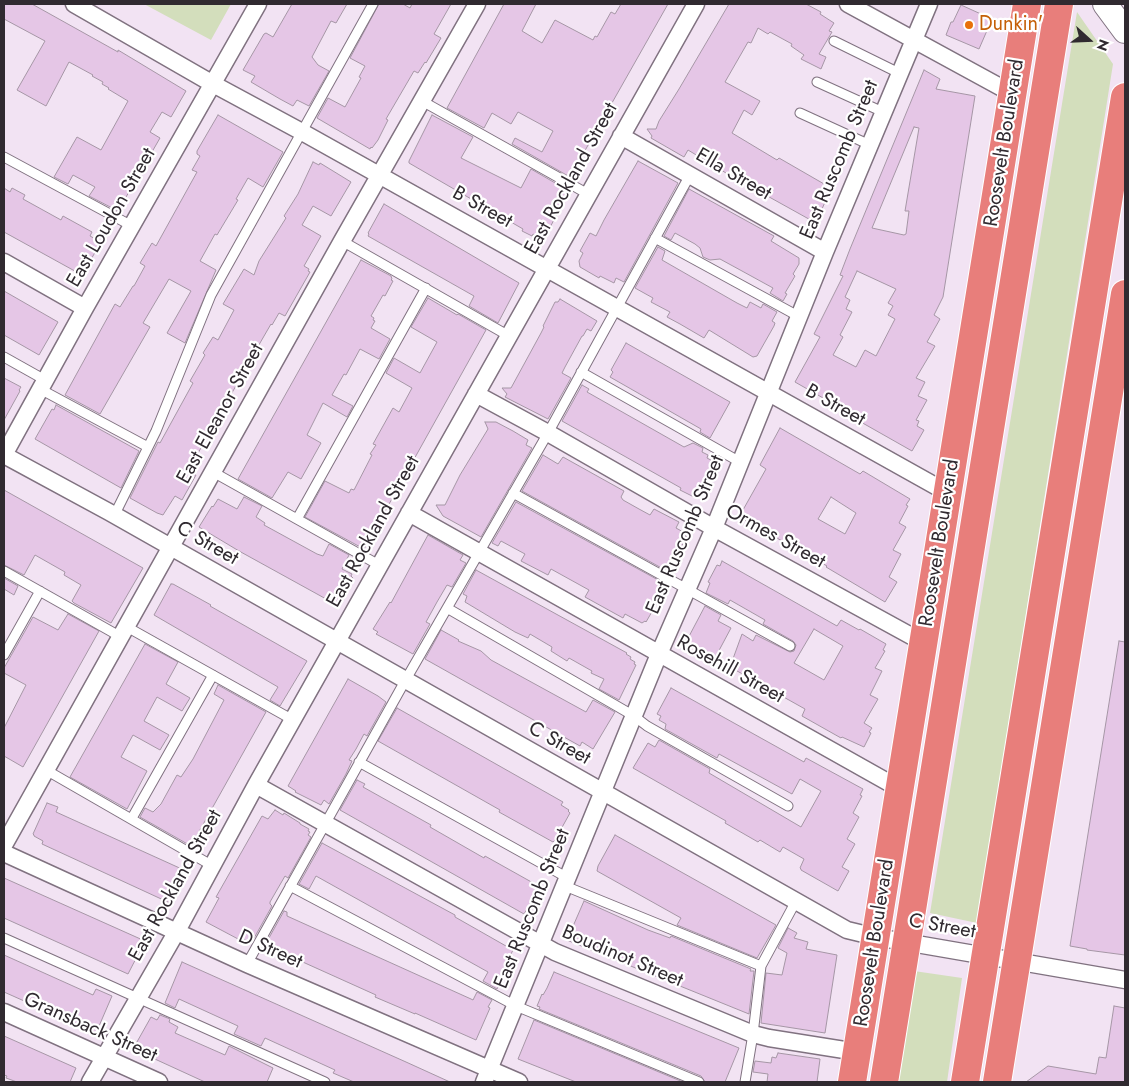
<!DOCTYPE html>
<html>
<head>
<meta charset="utf-8">
<style>
	body { margin:0 }
	#map { position:relative; width:1129px; height:1086px; overflow:hidden; background:#f2e3f3; font-family:Jost,sans-serif }
	canvas { display:block }
	.frame { position:absolute; inset:0; border:5px solid #302a30; pointer-events:none }
	.north { position:absolute; left:1064px; top:15px; width:50px; height:50px; -webkit-text-stroke:4px #fff; paint-order:stroke; rotate:110deg; font-size:14px; font-weight:700; line-height:20px; text-align:center; color:#302a30 }
	.north::after { content:''; display:block; margin:auto; width:18px; height:22px; background:#302a30; clip-path:polygon(50% 0,100% 100%,50% 72%,0 100%) }
</style>
</head>
<body>
<div id="map">
<canvas width="1129" height="1086"></canvas>
<div class="frame"></div>
<div class="north">N</div>
</div>
<script>
const ctx = document.querySelector('canvas').getContext('2d');
ctx.lineJoin = 'round';
function fillPath(path, color) {
  ctx.fillStyle = color;
  ctx.fill(path, 'evenodd');
}
function shape(rows) {
  const path = new Path2D();
  for (const r of rows) {
    path.moveTo(r[0], r[1]);
    for (let i = 2; i < r.length; i += 2) path.lineTo(r[i], r[i + 1]);
  }
  return path;
}
function strokePath(path, color, width, dash) {
  ctx.strokeStyle = color;
  ctx.lineWidth = width;
  ctx.lineCap = dash ? 'butt' : 'round';
  ctx.setLineDash(dash || []);
  ctx.stroke(path);
}
function drawText(font, color, halo, rows, align = 'center') {
  ctx.font = font + ' Jost,sans-serif';
  ctx.lineWidth = 4.5;
  ctx.setLineDash([]);
  ctx.textBaseline = 'middle';
  ctx.strokeStyle = halo;
  ctx.fillStyle = color;
  for (const [text, x, y, turn = 0] of rows) {
    ctx.save();
    ctx.translate(x, y);
    ctx.rotate((+turn || 0) * Math.PI / 180);
    ctx.textAlign = isNaN(turn) ? turn : align;
    if (halo) ctx.strokeText(text, 0, 0);
    ctx.fillText(text, 0, 0);
    ctx.restore();
  }
}
fillPath(shape([
	[144,4,231,4,211,40],
	[1077,12,1113,64,977,923,930,913],
	[914,971,962,978,947,1082,896,1082]
]), '#d3debc');
const building = shape([
	[4,4,32,4,118,52,118,50,186,91,171,117,162,112,150,132,160,138,118,211,89,196,95,187,73,175,68,184,54,177,77,137,101,150,128,101,108,89,109,88,102,84,103,82,92,76,93,75,69,62,46,106,17,90,45,41,4,19,4,4],
	[292,4,347,4,336,23,331,21,312,57,318,65,329,71,309,106,297,100,293,106,280,99,251,82,255,76,243,70,264,34,266,33,273,37,292,4],
	[379,4,403,4,410,8,412,4,451,4,434,34,441,38,426,63,425,62,418,73,414,71,386,119,388,120,378,140,372,148,371,147,370,149,317,118,328,98,345,107,361,78,359,77,365,66,350,58,379,4],
	[504,4,536,4,522,31,542,43,555,20,593,40,595,36,597,37,611,12,615,14,621,4,668,4,570,177,512,144,515,138,542,152,553,131,518,112,511,124,492,113,484,128,447,108,504,4],
	[729,4,806,4,821,12,820,14,834,23,829,31,832,32,819,54,826,57,821,69,801,59,804,55,791,46,792,44,770,32,768,34,758,28,751,43,748,42,725,82,760,101,752,115,744,110,732,133,777,160,779,158,831,188,816,223,726,173,688,150,684,157,651,138,652,136,647,129,656,129,659,121,679,89,729,4],
	[961,5,992,19,979,49,946,35,951,22,953,22,961,5],
	[924,70,940,79,936,89,975,96,943,297,934,315,940,319,927,342,935,346,916,378,925,382,918,396,927,400,916,420,919,421,917,426,924,430,912,451,852,417,853,415,795,382,820,337,814,334,843,276,840,275,850,249,924,70],
	[914,127,919,128,905,211,909,211,906,234,904,235,872,228,914,127],
	[857,271,896,289,888,303,893,306,888,315,895,319,876,356,865,350,856,367,833,355,843,337,840,335,852,312,846,309,850,300,845,297,857,271],
	[218,115,283,152,263,187,248,178,236,199,238,200,217,235,215,234,200,261,216,270,185,343,167,333,191,291,169,279,143,323,150,327,100,414,65,395,115,304,120,307,133,286,134,286,145,266,140,263,152,243,156,246,197,172,192,170,200,156,197,154,197,151,218,115],
	[432,115,473,137,461,158,521,188,531,169,569,191,545,237,543,236,542,239,533,234,532,236,522,231,523,229,409,163,409,161,432,115],
	[638,161,678,183,624,282,616,278,614,283,600,276,599,278,580,267,579,261,583,253,580,251,590,233,596,236,604,220,638,161],
	[313,162,319,165,320,163,351,182,331,216,313,206,302,225,321,236,304,266,309,269,308,271,310,272,285,316,279,313,272,325,271,324,260,343,188,471,196,475,182,500,175,496,163,515,157,513,130,498,158,442,160,443,193,383,190,381,205,355,203,353,213,337,218,340,234,310,223,304,244,269,254,275,259,261,286,218,284,216,298,194,313,162],
	[4,188,10,192,12,188,25,195,23,199,61,220,63,216,92,232,90,236,101,242,82,275,4,232,4,188],
	[689,189,774,236,771,241,799,258,799,264,793,274,795,276,785,293,787,294,783,301,770,293,773,288,742,271,720,259,710,260,703,257,700,248,695,244,675,233,671,240,664,236,689,189],
	[384,204,519,283,498,323,469,306,474,296,368,236,369,234,368,233,384,204],
	[658,247,665,251,662,260,737,303,747,308,750,302,761,308,763,304,777,312,772,321,775,323,774,326,757,356,753,357,709,330,704,338,680,324,667,317,670,312,651,302,653,298,635,288,658,247],
	[361,260,391,276,392,279,391,280,393,281,385,296,383,295,371,316,374,318,373,320,375,321,371,328,390,339,379,359,360,349,346,375,344,374,332,395,353,406,347,417,323,403,307,435,321,443,301,479,288,472,272,498,238,479,361,260],
	[4,291,58,322,39,355,4,335,4,291],
	[428,298,457,315,458,314,486,330,364,549,305,517,325,481,349,493,351,489,354,490,372,455,370,454,376,445,373,444,393,408,399,412,412,388,386,373,394,358,420,373,437,342,411,327,428,298],
	[560,299,597,321,591,331,587,329,583,336,582,336,565,367,562,373,571,378,548,419,505,397,507,394,502,388,511,388,541,333,544,327,543,326,555,302,558,302,560,299],
	[626,343,730,402,710,438,700,432,701,429,610,377,613,372,611,370,626,343],
	[4,378,21,387,19,390,20,391,4,420,4,378],
	[582,385,589,389,587,392,684,447,693,443,703,448,702,452,708,455,707,458,716,463,700,494,694,497,680,490,681,488,562,421,582,385],
	[56,405,139,451,121,488,35,439,52,409,54,410,56,405],
	[485,422,496,422,513,431,528,440,526,445,532,448,481,537,443,516,436,505,445,505,460,475,488,429,485,422],
	[780,428,860,474,863,471,910,499,906,505,908,506,899,523,906,527,893,550,901,554,889,577,897,582,885,602,826,567,827,566,739,517,766,469,760,465,761,463,780,428],
	[831,497,856,513,845,534,818,519,831,497],
	[543,455,558,464,563,457,624,491,621,497,623,500,639,509,650,515,654,509,679,522,676,528,685,533,685,536,687,537,667,571,522,491,543,455],
	[4,490,143,568,111,623,74,603,72,601,81,585,64,575,65,572,35,555,24,575,4,565,4,490],
	[244,497,262,506,256,517,265,523,264,525,317,554,323,556,329,544,349,555,342,569,352,574,351,576,353,578,337,605,239,551,199,527,212,506,213,507,218,499,237,509,244,497],
	[516,502,660,581,659,584,665,588,664,591,646,622,645,621,642,623,625,614,623,618,585,597,589,590,551,569,548,575,521,561,525,554,501,541,498,546,492,543,516,502],
	[428,535,463,555,460,560,466,563,452,587,447,585,437,602,426,622,430,624,413,654,376,634,378,632,373,629,390,602,391,603,428,535],
	[722,561,837,626,841,620,859,630,860,629,886,644,883,650,885,651,875,668,882,671,870,695,878,699,864,723,872,728,869,732,871,733,864,747,842,737,841,738,802,716,805,709,730,667,742,634,753,641,756,635,790,652,794,651,796,645,793,641,763,624,765,620,730,600,728,604,706,593,710,583,708,582,717,565,720,566,722,561],
	[814,629,843,646,824,680,794,663,814,629],
	[476,570,627,653,626,654,631,657,630,659,635,662,634,664,636,665,619,700,599,689,604,679,591,673,592,671,569,658,567,661,551,651,552,647,530,634,528,638,515,632,465,602,467,596,463,594,476,570],
	[4,578,18,586,14,595,4,589,4,578],
	[171,584,173,584,211,605,210,606,307,661,280,706,270,700,278,687,154,615,171,584],
	[705,606,721,615,718,621,731,628,715,658,686,642,705,606],
	[68,614,99,631,23,767,4,756,4,728,26,685,4,673,4,668,33,617,58,630,68,614],
	[441,630,459,640,458,641,481,651,491,660,586,712,593,700,615,712,593,749,582,742,580,746,425,659,441,630],
	[1119,641,1125,642,1125,955,1087,950,1087,949,1070,946,1119,641],
	[145,644,178,662,166,684,190,698,182,711,157,697,144,721,169,735,160,750,133,735,121,757,147,771,127,809,70,777,145,644],
	[348,679,378,696,386,702,367,736,364,734,356,749,349,760,352,761,346,774,329,804,324,800,321,805,295,792,296,791,288,786,348,679],
	[218,685,266,712,191,846,140,817,145,808,153,812,161,804,177,775,181,777,193,759,224,700,214,694,218,685],
	[671,688,804,762,806,758,863,789,860,795,862,796,853,813,859,817,847,839,855,844,842,867,849,871,838,891,801,870,801,869,800,868,804,859,783,847,780,852,760,840,758,842,725,823,726,821,633,768,648,743,655,747,659,740,710,769,709,773,801,827,821,791,800,779,792,794,719,754,717,758,665,729,666,724,659,720,661,716,657,714,671,688],
	[397,708,563,802,561,805,569,810,568,811,570,813,555,840,553,842,499,812,500,810,378,741,397,708],
	[357,780,365,784,363,787,431,825,430,827,484,858,485,856,535,884,534,886,539,889,524,914,340,810,357,780],
	[47,803,58,807,56,812,184,870,170,903,42,844,43,841,34,836,34,835,33,834,47,803],
	[275,810,283,815,284,813,300,823,300,824,309,829,308,831,310,832,308,835,311,837,288,878,285,876,270,902,270,904,272,906,253,940,251,940,250,942,241,938,240,940,206,922,219,898,216,897,262,816,268,819,275,810],
	[615,835,776,925,757,958,677,925,681,918,597,871,598,866,615,835],
	[322,843,455,915,455,917,513,950,502,972,505,974,497,989,483,981,488,972,316,876,309,889,299,884,322,843],
	[4,878,145,941,128,974,4,918,4,878],
	[584,901,648,930,670,938,671,936,751,969,750,971,754,971,749,1014,569,941,567,940,584,901],
	[284,911,287,912,287,916,471,999,473,1000,477,992,492,1000,488,1007,490,1008,476,1040,415,1013,415,1014,375,997,376,995,265,945,284,911],
	[788,928,797,933,794,938,808,942,806,949,837,955,825,1033,761,1023,766,973,782,975,787,953,778,948,788,928],
	[4,955,93,995,96,989,112,996,96,1033,4,992,4,955],
	[182,962,406,1062,450,1082,354,1082,333,1073,335,1070,265,1038,261,1046,234,1034,238,1026,179,999,175,1008,165,1003,182,962],
	[554,972,739,1048,725,1082,705,1082,701,1076,539,1009,540,1007,537,1006,542,994,543,995,547,988,554,972],
	[1114,1006,1125,1008,1125,1082,1026,1082,1048,1066,1096,1074,1099,1057,1106,1058,1114,1006],
	[160,1015,170,1019,169,1022,178,1027,175,1033,225,1055,229,1046,273,1068,267,1082,205,1082,133,1049,151,1017,157,1020,160,1015],
	[534,1020,683,1082,576,1082,518,1059,534,1020],
	[4,1036,76,1068,70,1082,17,1082,6,1078,7,1076,4,1075,4,1036],
	[778,1053,820,1059,817,1082,767,1082,768,1074,753,1072,755,1061,771,1063,772,1057,776,1058,778,1053]
]);
fillPath(building, '#e5c6e6');
strokePath(building, '#a596a5', 1);
const lane = shape([
	[834,41,899,73],
	[817,82,883,112],
	[422,101,588,194],
	[800,113,870,145],
	[4,157,132,226],
	[655,238,798,316],
	[342,241,509,336],
	[4,357,45,380],
	[581,372,740,462],
	[40,389,148,447],
	[213,472,379,565],
	[513,493,790,646],
	[114,516,156,431,211,295,373,4],
	[297,519,426,288],
	[4,571,121,637],
	[447,608,634,716,647,726,788,806],
	[127,627,293,720],
	[4,655,40,591],
	[359,762,568,878],
	[46,770,211,865],
	[132,818,213,675],
	[290,886,516,1006,699,1082],
	[565,886,761,966],
	[4,938,325,1082],
	[247,964,405,681,548,433,690,175],
	[745,1082,753,1034,761,966,796,901]
]);
const street = shape([
	[74,4,213,84,302,132,948,493],
	[848,4,1013,94],
	[621,136,825,252],
	[4,262,85,308],
	[476,394,548,433,714,528,924,643],
	[4,455,109,512,847,930,876,937,1125,980],
	[4,455,85,308,258,4],
	[409,513,900,789],
	[256,785,555,952,753,1034,769,1038,857,1052],
	[4,845,342,241,477,4],
	[4,853,247,964,519,1082],
	[4,1012,159,1082],
	[90,1082,177,931,256,785,696,4],
	[484,1082,659,654,714,528,825,252,929,4]
]);
const secondary = shape([
	[1105,4,1125,31]
]);
const highway = shape([
	[852,1082,1027,4],
	[884,1082,1059,4],
	[965,1082,1125,97],
	[997,1082,1125,294]
]);
strokePath(lane, '#807280', 11);
strokePath(street, '#807280', 19);
strokePath(secondary, '#807280', 26);
strokePath(highway, '#fff', 30);
strokePath(lane, '#fff', 9);
strokePath(street, '#fff', 16);
strokePath(secondary, '#fff', 24);
strokePath(highway, '#e87e7b', 28);
for (const [x, y, r, color] of [
	[969,25,5,"#e8710a"]
]) {
  const dot = new Path2D();
  dot.arc(x, y, r, 0, 2 * Math.PI);
  ctx.fillStyle = color;
  ctx.fill(dot);
  strokePath(dot, '#fff', 2);
}
drawText('20px', '#c56008', '#fff', [
	["Dunkin'",979,25]
], 'left');
drawText('20px', '#302a30', '#fff', [
	["Roosevelt Boulevard",1005,143,-81],
	["East Ruscomb Street",840,160,-67],
	["Ella Street",733,175,30],
	["East Rockland Street",572,179,-61],
	["B Street",482,208,29],
	["East Loudon Street",112,218,-60],
	["B Street",835,406,29],
	["East Eleanor Street",221,414,-61],
	["East Rockland Street",374,532,-61],
	["East Ruscomb Street",686,535,-67],
	["Ormes Street",775,537,29],
	["Roosevelt Boulevard",940,543,-81],
	["C Street",207,544,30],
	["Rosehill Street",730,670,29],
	["C Street",559,744,29],
	["East Rockland Street",176,886,-61],
	["East Ruscomb Street",533,909,-68],
	["C Street",942,927,10],
	["Roosevelt Boulevard",875,943,-81],
	["D Street",270,950,24],
	["Boudinot Street",622,957,23],
	["Gransback Street",90,1028,24]
]);
</script>
</body>
</html>
